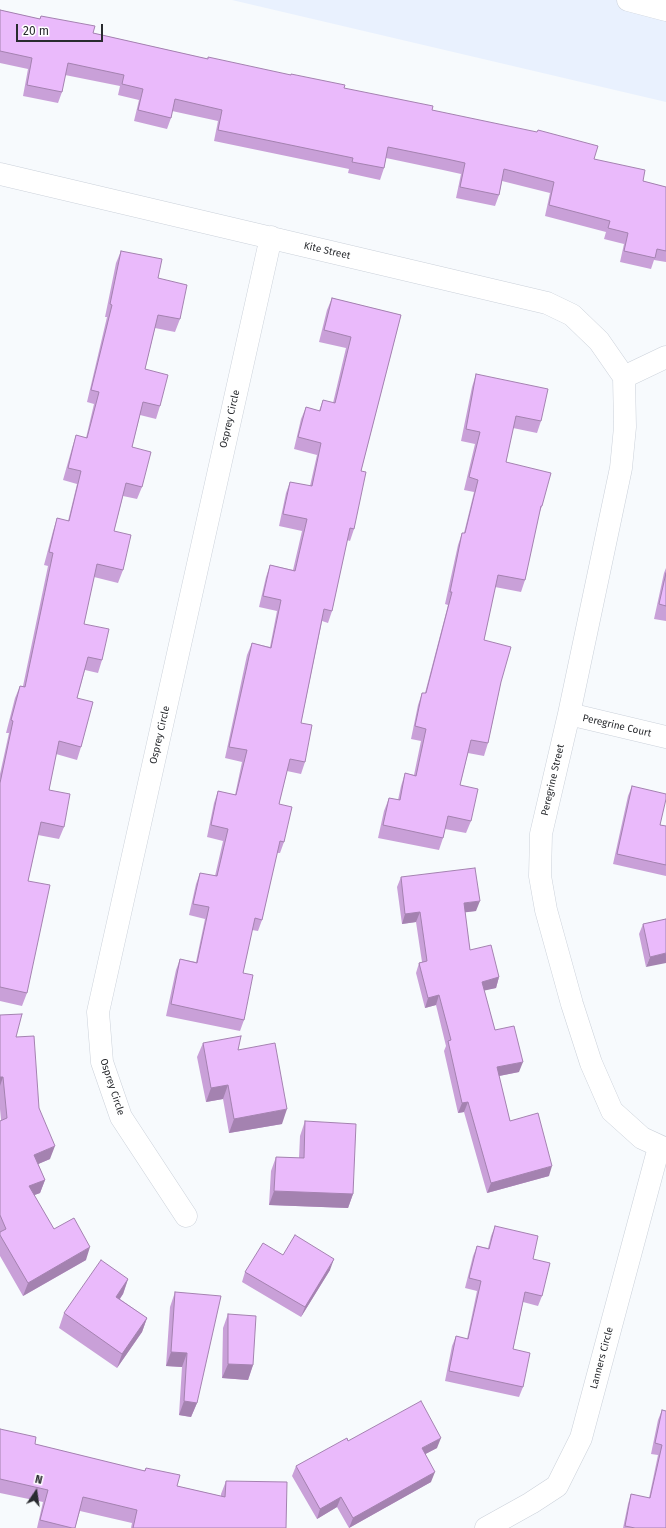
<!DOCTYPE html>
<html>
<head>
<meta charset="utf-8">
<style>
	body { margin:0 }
	#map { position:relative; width:666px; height:1528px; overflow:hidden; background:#f7fafd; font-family:"Fira Sans",sans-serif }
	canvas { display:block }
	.north { position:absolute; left:16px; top:1472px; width:40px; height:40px; -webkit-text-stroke:3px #fff; paint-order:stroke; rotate:13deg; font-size:11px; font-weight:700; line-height:16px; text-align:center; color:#292b2f }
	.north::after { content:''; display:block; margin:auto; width:14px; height:18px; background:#292b2f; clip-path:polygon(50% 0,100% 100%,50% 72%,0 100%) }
	.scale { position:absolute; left:16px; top:24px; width:87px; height:18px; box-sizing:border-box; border:2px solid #292b2f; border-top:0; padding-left:5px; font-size:12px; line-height:14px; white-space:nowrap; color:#292b2f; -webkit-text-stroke:3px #fff; paint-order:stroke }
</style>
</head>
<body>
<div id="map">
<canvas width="666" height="1528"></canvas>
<div class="north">N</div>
<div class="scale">20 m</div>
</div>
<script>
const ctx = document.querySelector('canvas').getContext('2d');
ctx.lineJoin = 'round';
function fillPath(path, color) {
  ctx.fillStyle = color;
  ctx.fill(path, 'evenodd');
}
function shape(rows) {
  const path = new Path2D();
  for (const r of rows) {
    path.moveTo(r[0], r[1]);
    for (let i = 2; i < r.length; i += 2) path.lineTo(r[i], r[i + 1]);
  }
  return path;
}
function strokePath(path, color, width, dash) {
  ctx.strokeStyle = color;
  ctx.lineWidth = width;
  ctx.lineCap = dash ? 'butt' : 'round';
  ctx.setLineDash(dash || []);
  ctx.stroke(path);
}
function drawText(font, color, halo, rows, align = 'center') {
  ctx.font = font + ' "Fira Sans",sans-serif';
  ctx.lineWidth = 3;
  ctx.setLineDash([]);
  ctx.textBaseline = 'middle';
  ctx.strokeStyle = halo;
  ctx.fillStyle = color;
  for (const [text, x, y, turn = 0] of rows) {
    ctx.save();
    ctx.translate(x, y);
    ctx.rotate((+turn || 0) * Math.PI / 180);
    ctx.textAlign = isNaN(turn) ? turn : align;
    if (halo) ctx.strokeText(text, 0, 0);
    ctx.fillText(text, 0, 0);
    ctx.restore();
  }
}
fillPath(shape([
	[232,0,666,0,666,102]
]), '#e9f1fe');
const minor = shape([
	[628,0,666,10],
	[0,174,547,303,572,315,599,341,624,377],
	[624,377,625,427,621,468,569,714,541,834,540,876,546,910,572,1004,591,1063,612,1111,642,1138,666,1149],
	[624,377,666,357],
	[569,714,666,737],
	[186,1216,121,1117,102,1062,98,1012,271,237],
	[486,1528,531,1503,557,1486,581,1438,659,1147]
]);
strokePath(minor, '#cbd1da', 23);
strokePath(minor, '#fff', 22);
fillPath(shape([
	[0,10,40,19,41,16,93,33,208,59,344,88,432,110,594,159,643,181,666,187,666,262,654,260,651,269,620,262,624,244,604,239,606,232,545,216,550,193,502,181,499,195,495,206,456,198,461,174,443,170,386,158,384,168,380,180,348,173,349,169,214,141,218,121,172,111,171,118,167,129,134,121,139,100,118,95,120,86,65,75,62,92,58,103,23,96,28,69,0,63],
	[121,251,158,278,180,319,175,332,155,328,145,369,160,406,156,419,140,415,132,447,142,487,137,499,123,496,114,531,123,570,118,583,94,577,84,624,102,660,98,673,85,670,77,698,81,747,77,760,56,754,49,790,64,827,59,839,38,835,28,881,27,993,22,1006,0,1001,0,774,9,733,6,733,15,698,20,686,23,686,48,566,44,565,53,531,57,518,68,521,77,484,63,480,72,448,76,435,86,438,94,404,87,402,107,317,105,317,116,263],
	[332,298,401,315,361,471,354,529,350,541,347,540,332,611,328,623,322,621,301,723,305,762,301,774,287,771,279,804,284,842,280,853,277,853,262,920,258,931,252,930,243,973,244,1020,240,1031,166,1016,176,970,180,959,196,962,205,919,189,915,196,884,200,873,215,876,223,841,207,837,214,803,218,791,235,795,242,762,225,758,247,655,252,643,270,647,277,611,259,607,266,577,270,565,293,570,302,531,279,526,286,493,290,482,310,486,317,455,294,449,301,419,306,407,319,411,323,400,333,403,346,348,319,342,327,310],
	[476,374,541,421,537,433,513,428,506,462,542,506,538,517,525,580,521,592,495,587,484,640,501,682,488,743,484,756,468,753,460,785,471,821,466,833,445,829,443,838,439,850,378,838,384,811,389,798,398,800,401,786,405,773,414,775,421,741,411,739,418,705,422,693,425,693,448,605,445,604,458,545,462,533,464,533,474,492,464,490,475,444,461,441,472,387],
	[666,568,666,621,654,619,664,573],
	[632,786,660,825,666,826,666,876,613,864,628,796],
	[401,877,476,911,465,912,470,950,499,977,496,988,484,990,495,1030,519,1072,499,1076,510,1121,549,1176,487,1193,464,1112,458,1113,444,1051,446,1046,436,1005,425,1008,416,973,419,963,422,962,416,922,402,924,397,887],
	[666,919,646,967,639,934,643,924],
	[0,1015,16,1037,39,1108,50,1159,38,1164,45,1180,40,1193,34,1195,54,1229,86,1260,23,1296,0,1256,0,1121,1,1120,0,1109],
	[203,1043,238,1050,282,1124,229,1133,223,1099,206,1102,197,1057],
	[305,1121,353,1194,348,1208,269,1205,271,1171,276,1157,299,1158,300,1136],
	[495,1226,533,1259,542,1296,538,1306,523,1302,513,1349,523,1387,519,1397,445,1381,452,1346,456,1336,467,1339,477,1291,465,1288,473,1256,477,1246,488,1248,491,1236],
	[330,1270,301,1317,242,1282,245,1272],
	[128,1279,123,1294,120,1299,147,1318,142,1332,117,1368,59,1328,64,1313],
	[175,1292,197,1403,191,1417,179,1415,182,1367,166,1366,170,1307],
	[228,1314,253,1365,248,1380,222,1378,223,1328],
	[662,1410,666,1528,623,1528,628,1504,631,1494,649,1498,658,1455,651,1454,658,1420],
	[0,1429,35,1444,144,1471,146,1468,177,1486,221,1496,221,1494,226,1481,286,1528,131,1528,132,1523,80,1511,75,1528,37,1528,43,1502,0,1493],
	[348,1441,437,1448,425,1454,431,1482,349,1528,337,1507,317,1519,292,1476,296,1466]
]), '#c9a0d8');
fillPath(shape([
	[480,901,476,911,460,913,464,903],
	[420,912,416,922,402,924,405,914],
	[666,953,666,963,646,967,650,957],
	[499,977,496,988,478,992,482,982],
	[439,995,436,1005,425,1008,428,998],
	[523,1062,519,1072,494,1077,497,1067],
	[0,1077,3,1077,0,1086],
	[228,1085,223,1099,206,1102,211,1088],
	[468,1102,464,1112,458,1113,462,1103],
	[287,1109,282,1124,229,1133,234,1119],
	[55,1146,50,1159,29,1168,34,1155],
	[552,1166,549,1176,487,1193,491,1183],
	[45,1180,40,1193,24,1199,29,1186],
	[274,1191,353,1194,348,1208,269,1205],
	[90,1247,86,1260,23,1296,28,1283],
	[334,1259,330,1270,301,1317,305,1307],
	[128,1279,123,1294,111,1311,116,1297],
	[147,1318,142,1332,117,1368,122,1354],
	[171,1352,187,1353,182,1367,166,1366],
	[228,1364,253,1365,248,1380,222,1378],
	[184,1401,197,1403,191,1417,179,1415],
	[441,1438,437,1448,418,1458,422,1448],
	[435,1472,431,1482,349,1528,353,1518],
	[341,1497,337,1507,317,1519,320,1509]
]), '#a482b0');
const building = shape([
	[0,10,40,19,41,16,95,26,93,33,208,59,208,57,291,75,291,74,345,85,344,88,433,106,432,110,537,132,538,130,598,146,594,159,645,170,643,181,666,187,666,251,657,249,655,258,624,251,628,233,608,228,610,221,549,205,554,182,504,169,499,195,460,187,465,163,447,159,388,147,384,168,352,162,353,158,218,130,222,110,175,99,171,118,138,110,143,89,122,84,124,75,68,63,62,92,27,85,32,58,0,51,0,10],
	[121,251,162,259,158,278,187,285,180,319,158,315,145,369,168,375,160,406,143,402,132,447,151,452,142,487,126,483,114,531,131,535,123,570,97,564,84,624,109,629,102,660,88,657,77,698,93,702,81,747,59,741,49,790,70,794,64,827,41,822,28,881,50,885,27,993,0,987,0,783,13,721,11,720,20,686,25,687,53,553,49,552,57,518,69,521,81,471,68,468,76,435,87,438,99,392,91,390,112,305,110,304,121,251],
	[332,298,401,315,361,471,366,472,354,529,350,528,332,611,324,609,301,723,312,725,305,762,290,759,279,804,292,807,284,842,280,841,262,920,255,918,243,973,253,975,244,1020,171,1004,180,959,197,963,209,907,193,904,200,873,217,876,228,829,211,825,218,791,236,795,247,750,229,747,252,643,271,648,281,600,263,596,270,565,295,571,307,519,283,514,290,482,312,486,321,443,298,437,306,407,320,411,323,400,335,403,351,337,324,330,332,298],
	[476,374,548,389,541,421,516,416,506,462,551,473,542,506,541,506,525,580,498,575,484,640,511,647,501,682,488,743,471,740,460,785,478,789,471,821,448,816,443,838,383,825,389,798,400,800,405,773,416,776,426,729,415,726,422,693,426,693,452,592,450,592,462,533,465,533,478,480,469,477,480,432,466,429,476,374],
	[666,573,666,606,659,604,666,573],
	[632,786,666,794,666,799,660,825,666,826,666,865,617,854,632,786],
	[475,868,480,901,464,903,470,950,491,945,499,977,482,982,495,1030,514,1026,523,1062,497,1067,510,1121,538,1113,552,1166,491,1183,468,1102,462,1103,448,1041,451,1040,439,995,428,998,419,963,427,961,420,912,405,914,401,877,475,868],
	[666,919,666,953,650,957,643,924,666,919],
	[22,1014,16,1037,34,1036,39,1108,55,1146,34,1155,45,1180,29,1186,54,1229,74,1218,90,1247,28,1283,0,1235,0,1232,6,1229,0,1215,0,1121,7,1118,3,1077,0,1077,0,1015,22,1014],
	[241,1036,238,1050,275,1043,287,1109,234,1119,228,1085,211,1088,203,1043,241,1036],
	[305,1121,356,1124,353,1194,274,1191,276,1157,304,1158,305,1121],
	[495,1226,538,1236,533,1259,550,1263,542,1296,525,1292,513,1349,530,1353,523,1387,449,1371,456,1336,468,1339,481,1281,469,1278,477,1246,489,1249,495,1226],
	[295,1235,334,1259,305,1307,245,1272,263,1243,283,1255,295,1235],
	[101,1260,128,1279,116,1297,147,1318,122,1354,64,1313,101,1260],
	[175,1292,221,1296,197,1403,184,1401,187,1353,171,1352,175,1292],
	[228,1314,256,1316,253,1365,228,1364,228,1314],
	[421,1401,441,1438,422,1448,435,1472,353,1518,341,1497,320,1509,296,1466,347,1438,348,1441,421,1401],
	[662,1410,666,1411,666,1528,635,1528,625,1526,631,1494,650,1498,662,1445,655,1443,662,1410],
	[0,1429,36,1437,35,1444,145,1471,146,1468,180,1475,177,1486,225,1497,226,1481,287,1482,286,1528,133,1528,137,1510,83,1497,75,1528,72,1528,40,1520,48,1490,0,1479,0,1429]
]);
fillPath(building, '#eabafb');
strokePath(building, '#a482b0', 1);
drawText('10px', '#292b2f', '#fff', [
	["Kite Street",327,251,13],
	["Osprey Circle",230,419,-77],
	["Peregrine Court",617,726,13],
	["Osprey Circle",160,735,-77],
	["Peregrine Street",553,780,-77],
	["Osprey Circle",112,1087,72],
	["Lanners Circle",602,1358,-75]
]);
</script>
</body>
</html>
